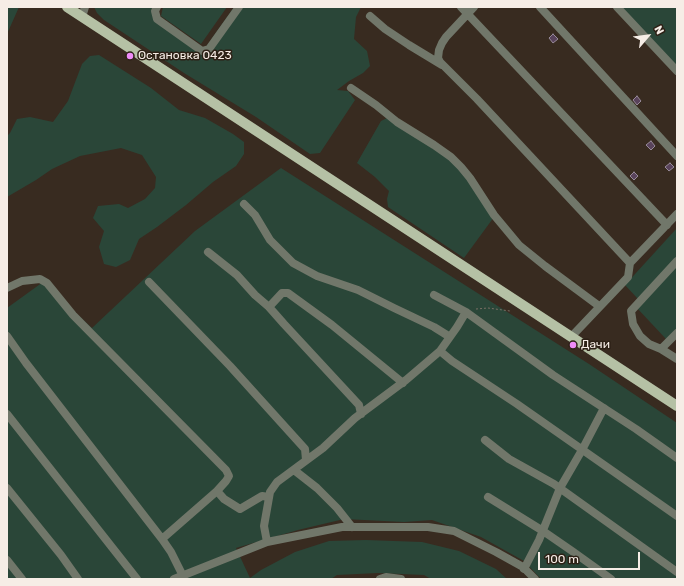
<!DOCTYPE html>
<html>
<head>
<meta charset="utf-8">
<style>
	body { margin:0 }
	#map { position:relative; width:684px; height:586px; overflow:hidden; background:#382b20; font-family:Rubik,sans-serif }
	canvas { display:block }
	.frame { position:absolute; inset:0; border:8px solid #f6ede6; pointer-events:none }
	.north { position:absolute; left:628px; top:16px; width:40px; height:40px; -webkit-text-stroke:3px #2d2116; paint-order:stroke; rotate:62deg; font-size:11px; font-weight:700; line-height:16px; text-align:center; color:#f6ede6 }
	.north::after { content:''; display:block; margin:auto; width:14px; height:18px; background:#f6ede6; clip-path:polygon(50% 0,100% 100%,50% 72%,0 100%) }
	.scale { position:absolute; left:538px; top:552px; width:102px; height:18px; box-sizing:border-box; border:2px solid #f6ede6; border-top:0; padding-left:5px; font-size:12px; line-height:14px; white-space:nowrap; color:#f6ede6; -webkit-text-stroke:3px #2d2116; paint-order:stroke }
</style>
</head>
<body>
<div id="map">
<canvas width="684" height="586"></canvas>
<div class="frame"></div>
<div class="north">N</div>
<div class="scale">100 m</div>
</div>
<script>
const ctx = document.querySelector('canvas').getContext('2d');
ctx.lineJoin = 'round';
function fillPath(path, color) {
  ctx.fillStyle = color;
  ctx.fill(path, 'evenodd');
}
function shape(rows) {
  const path = new Path2D();
  for (const r of rows) {
    path.moveTo(r[0], r[1]);
    for (let i = 2; i < r.length; i += 2) path.lineTo(r[i], r[i + 1]);
  }
  return path;
}
function strokePath(path, color, width, dash) {
  ctx.strokeStyle = color;
  ctx.lineWidth = width;
  ctx.lineCap = dash ? 'butt' : 'round';
  ctx.setLineDash(dash || []);
  ctx.stroke(path);
}
function drawText(font, color, halo, rows, align = 'center') {
  ctx.font = font + ' Rubik,sans-serif';
  ctx.lineWidth = 3;
  ctx.setLineDash([]);
  ctx.textBaseline = 'middle';
  ctx.strokeStyle = halo;
  ctx.fillStyle = color;
  for (const [text, x, y, turn = 0] of rows) {
    ctx.save();
    ctx.translate(x, y);
    ctx.rotate((+turn || 0) * Math.PI / 180);
    ctx.textAlign = isNaN(turn) ? turn : align;
    if (halo) ctx.strokeText(text, 0, 0);
    ctx.fillText(text, 0, 0);
    ctx.restore();
  }
}
fillPath(shape([
	[7,7,19,7,7,34],
	[94,7,153,7,151,10,201,54,234,7,361,7,356,17,354,39,367,51,370,66,363,73,349,81,337,90,348,91,355,100,320,153,310,154,256,117,184,73,104,20,97,13],
	[163,7,227,7,201,44,161,16],
	[620,7,677,7,677,68],
	[99,55,151,88,179,110,205,118,233,134,244,142,244,154,236,166,213,182,186,205,157,227,139,239,130,260,116,267,104,264,99,247,104,231,93,218,98,206,119,204,128,208,145,199,155,188,156,177,142,155,121,148,80,156,52,169,36,180,7,197,7,136,10,133,17,119,30,117,53,122,68,101,82,64,90,56],
	[387,118,450,159,467,177,494,217,464,258,388,207,387,199,389,191,375,177,357,163,381,121],
	[281,168,589,364,677,423,677,579,541,579,524,561,481,537,432,520,404,522,344,519,298,530,236,548,250,578,261,570,295,552,329,541,366,540,422,542,459,551,496,569,507,579,431,579,424,575,378,573,337,575,331,579,7,579,7,308,43,282,92,328,195,231],
	[677,228,677,258,638,299,625,285],
	[677,265,677,328,666,339,636,307]
]), '#2a4638');
const building = shape([
	[553,34,558,39,553,43,549,38,553,34],
	[637,96,641,101,637,105,633,100,637,96],
	[651,141,655,146,651,150,646,145,651,141],
	[670,163,674,167,669,171,665,167,670,163],
	[634,172,638,176,634,180,630,176,634,172]
]);
fillPath(building, '#59435b');
strokePath(building, '#978a99', 1);
strokePath(shape([
	[476,309,488,308,510,311]
]), '#7a6f65', 1, [2, 2]);
strokePath(shape([
	[157,7,155,11,157,19,202,51,209,49,239,7],
	[461,7,667,225],
	[474,7,446,37,442,43,439,50,438,58,440,62,477,99,630,263],
	[540,7,677,156],
	[617,7,677,71],
	[370,16,385,29,409,45,442,65],
	[82,17,85,7],
	[351,88,376,105,397,122,434,145,451,157,461,167,470,178,494,215,519,245,545,266,599,306],
	[244,204,255,215,270,240,293,263,317,276,358,290,394,308,434,327,450,337],
	[208,252,237,275,255,295,269,307,284,324,359,405,361,414],
	[677,261,631,311,633,324,640,336,649,344,661,349,677,359],
	[149,282,230,366,305,449,306,460],
	[7,288,22,281,40,279,47,283,73,315,226,470,229,476,226,481,217,491,224,499,240,509,262,496,269,497],
	[434,295,466,312,553,375,636,429,677,458],
	[269,307,282,293,288,293,332,325,403,383],
	[466,312,457,327,440,351,452,361,517,404,677,516],
	[7,336,26,363,162,539],
	[571,337,628,277,630,263,677,214],
	[661,349,677,333],
	[7,414,137,579],
	[485,440,509,459,554,484,677,572],
	[294,470,317,488,337,508,352,527],
	[7,488,61,555,78,579],
	[488,497,543,531,572,551,611,579],
	[267,542,264,526,270,492,277,482,323,448,355,418,406,380,440,351],
	[7,560,22,579],
	[524,569,539,540,560,488,582,450,604,408],
	[183,576,171,552,162,539,217,491],
	[174,579,267,542,342,527,428,527,454,531,496,552,523,567,535,579],
	[380,579,386,577,401,579]
]), '#71776a', 8);
strokePath(shape([
	[67,7,677,406]
]), '#b5c1a5', 10);
for (const [x, y, r, color] of [
	[130,56,4,"#ee8cf8"],
	[573,345,4,"#ee8cf8"]
]) {
  const dot = new Path2D();
  dot.arc(x, y, r, 0, 2 * Math.PI);
  ctx.fillStyle = color;
  ctx.fill(dot);
  strokePath(dot, '#2d2116', 1.5);
}
drawText('12px', '#f6ede6', '#2d2116', [
	["Остановка 0423",138,56],
	["Дачи",581,345]
], 'left');
</script>
</body>
</html>
